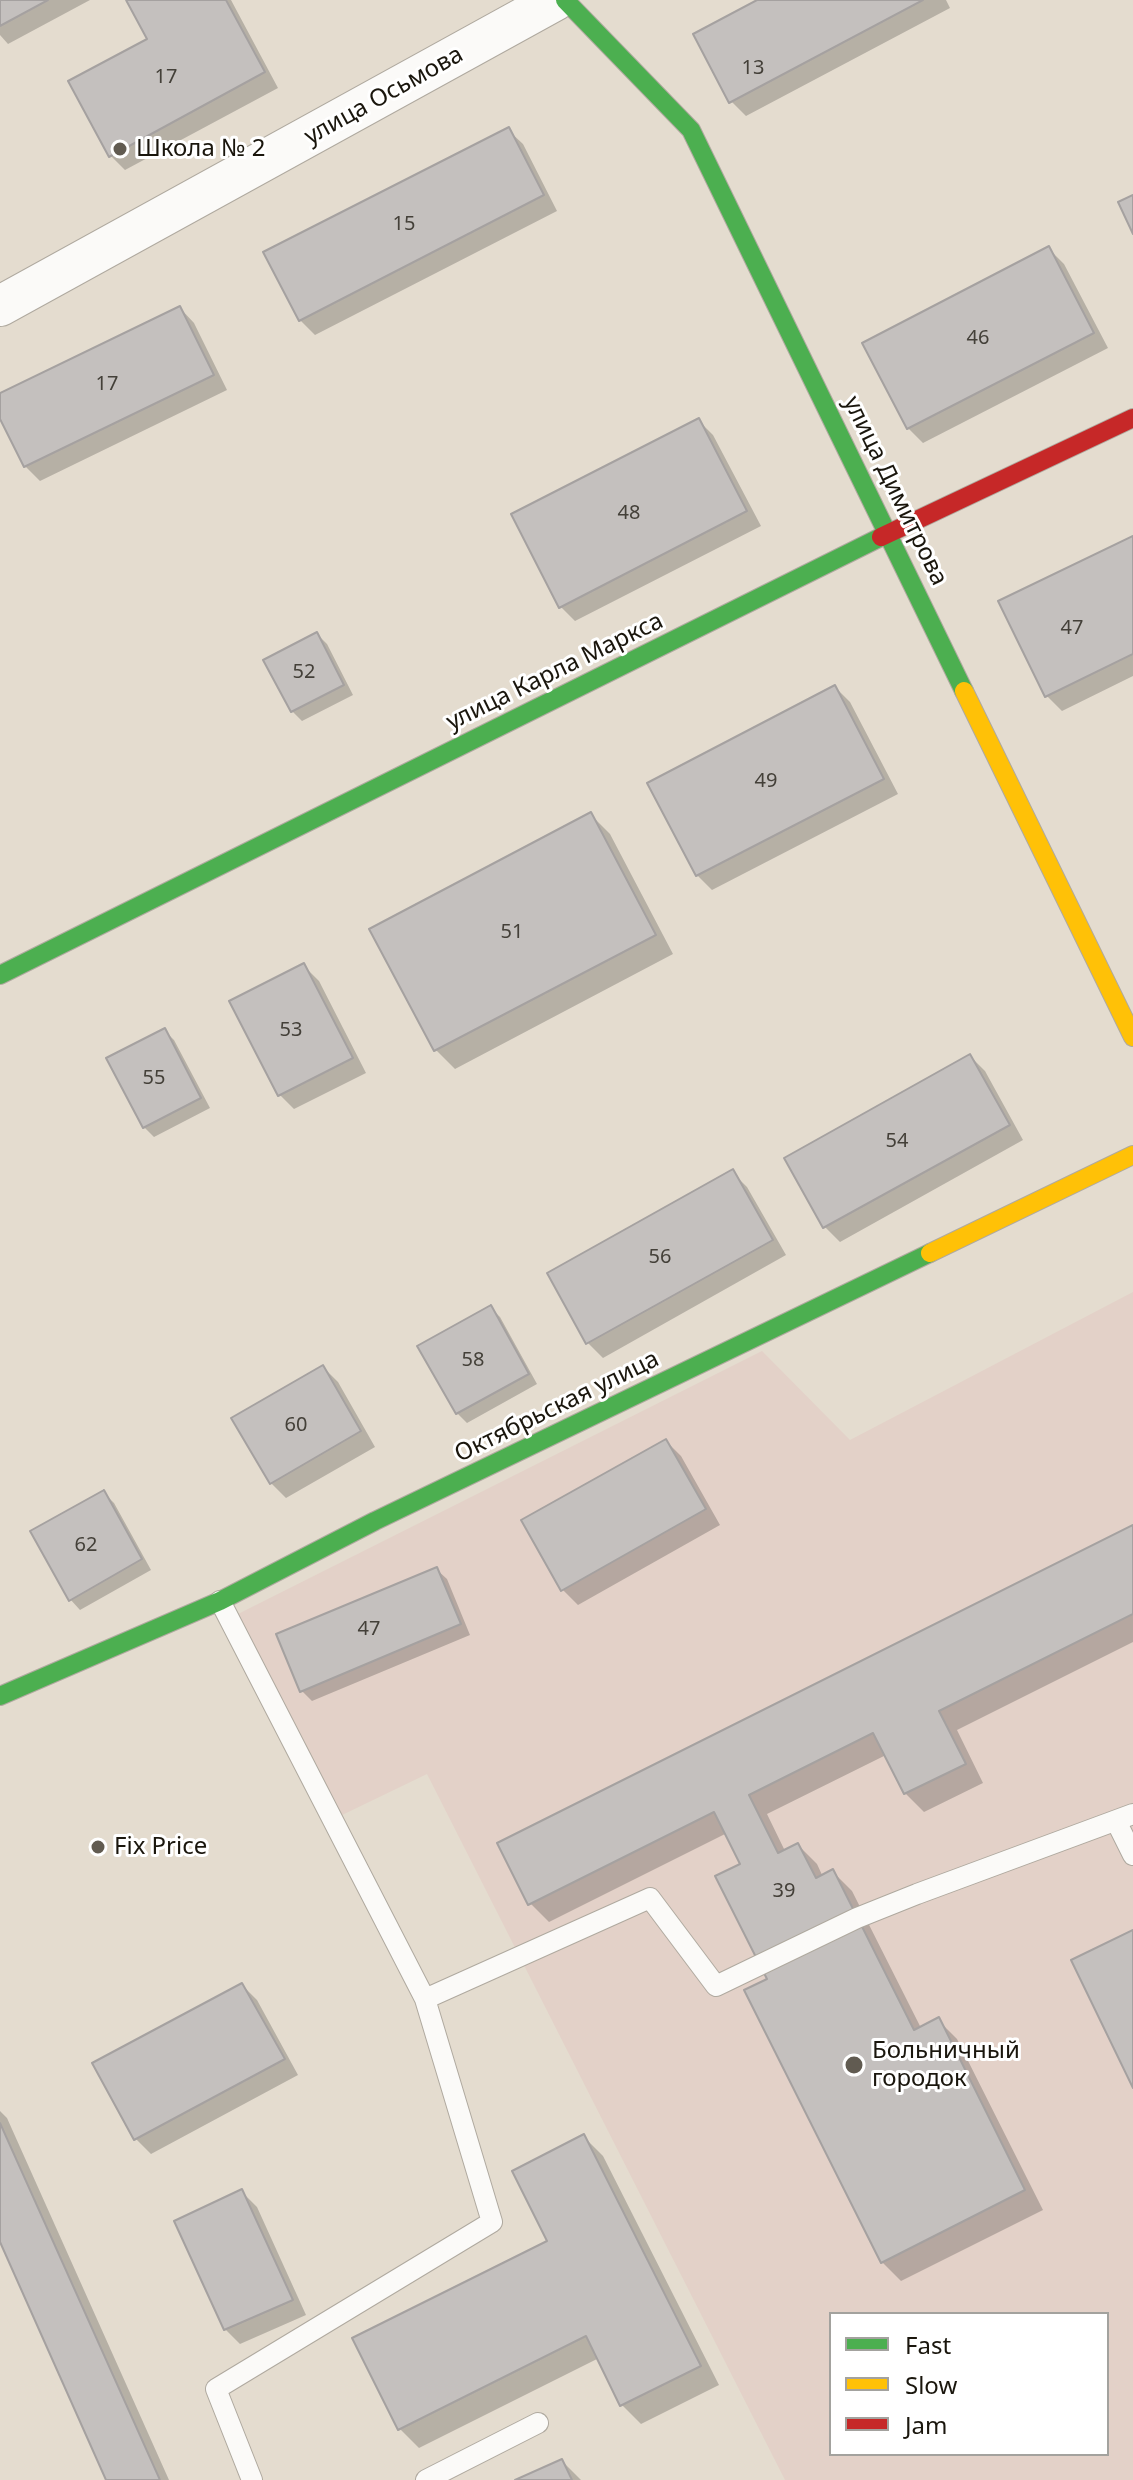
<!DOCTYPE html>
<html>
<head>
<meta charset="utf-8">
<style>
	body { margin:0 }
	#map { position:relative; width:1133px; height:2480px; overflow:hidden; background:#e4dccf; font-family:"Noto Sans",sans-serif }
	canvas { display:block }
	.legend { position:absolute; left:829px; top:2312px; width:280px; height:144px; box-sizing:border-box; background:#fff; border:2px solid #a3a29e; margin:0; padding:10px 14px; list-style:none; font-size:24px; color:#1a160d }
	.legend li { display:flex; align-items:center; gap:16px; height:40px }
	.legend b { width:40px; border:2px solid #a3a29e }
</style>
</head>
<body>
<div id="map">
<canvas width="1133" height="2480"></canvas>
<ul class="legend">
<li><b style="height:10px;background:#4caf50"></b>Fast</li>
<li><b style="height:10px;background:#ffc107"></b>Slow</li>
<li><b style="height:10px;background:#c62828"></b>Jam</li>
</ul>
</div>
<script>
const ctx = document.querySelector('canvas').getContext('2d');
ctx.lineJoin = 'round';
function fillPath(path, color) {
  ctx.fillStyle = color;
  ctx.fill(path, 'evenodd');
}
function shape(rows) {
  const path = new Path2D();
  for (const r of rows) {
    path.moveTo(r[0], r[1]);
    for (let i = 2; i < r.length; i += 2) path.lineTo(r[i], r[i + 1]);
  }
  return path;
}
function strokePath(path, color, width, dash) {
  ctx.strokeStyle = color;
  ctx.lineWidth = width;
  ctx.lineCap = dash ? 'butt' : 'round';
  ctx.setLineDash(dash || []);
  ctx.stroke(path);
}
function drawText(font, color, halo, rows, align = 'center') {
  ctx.font = font + ' "Noto Sans",sans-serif';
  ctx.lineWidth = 6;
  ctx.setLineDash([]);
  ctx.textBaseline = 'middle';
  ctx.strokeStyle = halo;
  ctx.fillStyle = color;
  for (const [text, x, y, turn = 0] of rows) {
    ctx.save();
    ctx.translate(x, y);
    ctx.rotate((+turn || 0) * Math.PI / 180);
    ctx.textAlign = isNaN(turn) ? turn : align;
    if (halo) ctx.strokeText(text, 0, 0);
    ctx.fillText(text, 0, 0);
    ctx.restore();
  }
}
fillPath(shape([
	[1133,1292,1133,2480,785,2480,427,1774,340,1816,238,1614,762,1351,850,1440],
	[831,2314,1107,2314,1107,2454,831,2454]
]), '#e3d1c8');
fillPath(shape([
	[0,0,90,0,8,44,0,35],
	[128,0,231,0,278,88,125,170,110,155,150,39],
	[762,0,946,0,950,8,746,116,731,101],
	[508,130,523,144,557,211,315,335,300,320],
	[1049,249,1064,264,1108,348,923,443,908,428],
	[180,308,194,323,227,390,40,481,25,466,0,415,0,395],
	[698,420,713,435,761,526,575,621,560,606],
	[1133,538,1133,676,1062,711,1047,696],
	[317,634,327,644,353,695,302,721,292,711],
	[835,687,850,702,898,794,712,890,697,875],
	[591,815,610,834,673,954,455,1069,436,1050],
	[304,966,319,981,366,1073,294,1109,279,1094],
	[164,1030,174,1040,210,1108,154,1137,144,1127],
	[970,1056,985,1071,1023,1140,840,1242,825,1227,786,1158],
	[732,1172,747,1187,786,1255,603,1358,588,1343],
	[490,1307,500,1317,537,1384,467,1423,457,1413],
	[323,1367,338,1382,375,1447,286,1498,271,1483],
	[666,1441,681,1456,720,1525,578,1605,563,1590],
	[104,1493,114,1503,151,1570,80,1610,70,1599],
	[1133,1528,1133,1642,957,1730,983,1783,924,1812,905,1793,886,1755,767,1814,785,1851,798,1845,817,1864,823,1877,833,1872,852,1891,921,2028,938,2020,957,2039,1043,2210,901,2281,882,2262,770,1980,743,1865,727,1833,549,1922,530,1903],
	[436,1569,447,1579,470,1635,312,1701,302,1691],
	[242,1985,257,2000,298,2075,151,2154,136,2139,95,2064],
	[0,2111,7,2118,169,2480,109,2480,0,2237],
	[584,2137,603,2156,719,2385,641,2424,622,2405,599,2358,419,2448,400,2429,549,2242],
	[242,2192,257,2207,306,2315,240,2344,225,2329],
	[562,2461,581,2480,520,2480]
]), '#0003');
const building = shape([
	[0,0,48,0,0,26,0,0],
	[126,0,226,0,265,72,109,157,68,81,147,39,126,0],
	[757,0,923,0,729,103,693,34,757,0],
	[509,127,544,195,299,321,263,252,509,127],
	[1133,195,1133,234,1118,202,1133,195],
	[1049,246,1094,333,907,429,862,343,1049,246],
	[180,306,214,375,24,467,0,419,0,393,180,306],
	[699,418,747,511,559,608,511,514,699,418],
	[1133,536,1133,654,1045,697,998,601,1133,536],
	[317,632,344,685,291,712,263,660,317,632],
	[835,685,884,779,696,876,647,783,835,685],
	[591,812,656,935,434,1051,369,929,591,812],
	[304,963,353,1058,278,1096,229,1001,304,963],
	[165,1028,201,1098,143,1128,106,1058,165,1028],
	[970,1054,1010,1125,823,1228,784,1158,970,1054],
	[733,1169,773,1240,586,1344,547,1273,733,1169],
	[491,1305,529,1374,456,1414,417,1346,491,1305],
	[323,1365,361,1431,270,1484,231,1418,323,1365],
	[666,1439,706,1509,561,1591,521,1520,666,1439],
	[104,1490,142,1559,69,1601,30,1531,104,1490],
	[1133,1525,1133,1614,939,1711,966,1764,904,1794,873,1733,749,1795,778,1853,798,1843,816,1878,833,1869,914,2030,939,2017,1025,2190,881,2263,744,1990,767,1979,715,1876,740,1864,714,1812,528,1905,497,1843,1133,1525],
	[437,1567,461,1624,300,1692,276,1634,437,1567],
	[1133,1930,1133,2088,1071,1960,1133,1930],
	[242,1983,285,2059,134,2140,92,2063,242,1983],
	[0,2123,160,2480,106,2480,0,2242,0,2123],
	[584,2134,701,2366,620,2406,586,2336,398,2430,352,2338,547,2241,512,2171,584,2134],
	[242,2189,293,2300,224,2330,174,2221,242,2189],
	[562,2459,572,2480,515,2480,562,2459]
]);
fillPath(building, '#c4c0be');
strokePath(building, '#a5a1a0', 2);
const lane = shape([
	[220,1601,425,1999,650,1898,716,1986,857,1918,917,1894,1133,1814],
	[1116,1821,1133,1855],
	[252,2480,216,2389,492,2222,425,1999],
	[426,2480,538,2423]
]);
const street = shape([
	[0,306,556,0]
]);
const fast = shape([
	[565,0,691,130,964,691],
	[0,975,881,537],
	[0,1696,220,1601,375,1521,930,1253]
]);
const slow = shape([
	[964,691,1133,1037],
	[930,1253,1133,1155]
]);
const jam = shape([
	[881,537,1133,418]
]);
strokePath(lane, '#afa99f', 22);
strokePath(street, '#afa99f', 42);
strokePath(fast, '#afa99f', 20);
strokePath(slow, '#afa99f', 20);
strokePath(jam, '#afa99f', 20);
strokePath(lane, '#fbfaf8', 20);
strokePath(street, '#fbfaf8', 40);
strokePath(fast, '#4caf50', 18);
strokePath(slow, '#ffc107', 18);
strokePath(jam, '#c62828', 18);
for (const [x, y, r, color] of [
	[120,149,8,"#615b51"],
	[98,1847,8,"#615b51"],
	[854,2065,10,"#615b51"]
]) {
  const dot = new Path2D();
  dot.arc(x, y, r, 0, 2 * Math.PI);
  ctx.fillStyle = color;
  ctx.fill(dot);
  strokePath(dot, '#fff', 3);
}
drawText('20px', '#444039', null, [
	["13",753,68],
	["17",166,77],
	["15",404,224],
	["46",978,338],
	["17",107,384],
	["48",629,513],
	["47",1072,628],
	["52",304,672],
	["49",766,781],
	["51",512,932],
	["53",291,1030],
	["55",154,1078],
	["54",897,1141],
	["56",660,1257],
	["58",473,1360],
	["60",296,1425],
	["62",86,1545],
	["47",369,1629],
	["39",784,1891]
]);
drawText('24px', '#1a160d', '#fff', [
	["улица Осьмова",384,96,-29],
	["улица Димитрова",895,491,64],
	["улица Карла Маркса",555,672,-26],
	["Октябрьская улица",557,1407,-26]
]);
drawText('24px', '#1a160d', '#fff', [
	["Школа № 2",136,149],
	["Fix Price",114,1847],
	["Больничный",872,2051],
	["городок",872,2079]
], 'left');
</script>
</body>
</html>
